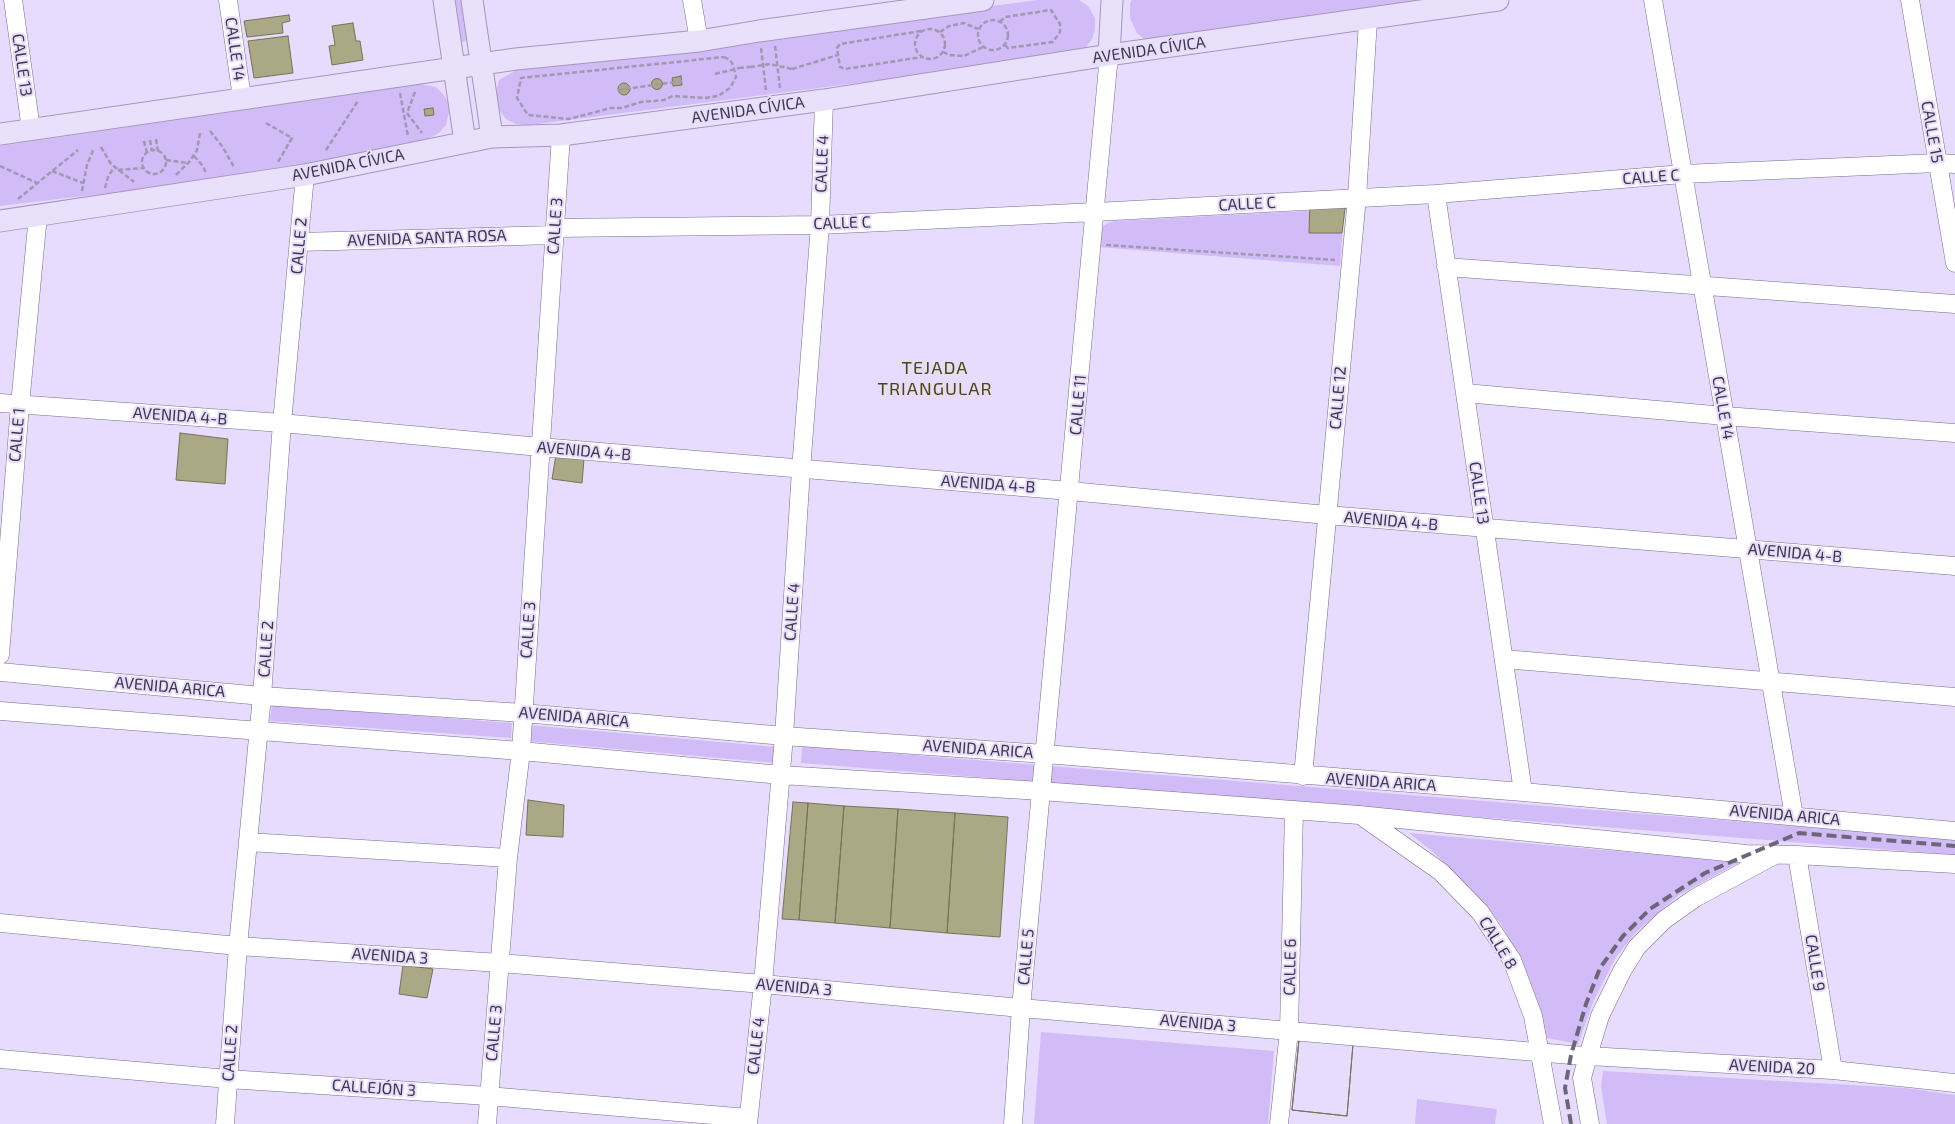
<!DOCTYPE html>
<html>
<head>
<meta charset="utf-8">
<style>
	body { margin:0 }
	canvas { display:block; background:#e7dbfe }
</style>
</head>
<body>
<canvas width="1955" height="1124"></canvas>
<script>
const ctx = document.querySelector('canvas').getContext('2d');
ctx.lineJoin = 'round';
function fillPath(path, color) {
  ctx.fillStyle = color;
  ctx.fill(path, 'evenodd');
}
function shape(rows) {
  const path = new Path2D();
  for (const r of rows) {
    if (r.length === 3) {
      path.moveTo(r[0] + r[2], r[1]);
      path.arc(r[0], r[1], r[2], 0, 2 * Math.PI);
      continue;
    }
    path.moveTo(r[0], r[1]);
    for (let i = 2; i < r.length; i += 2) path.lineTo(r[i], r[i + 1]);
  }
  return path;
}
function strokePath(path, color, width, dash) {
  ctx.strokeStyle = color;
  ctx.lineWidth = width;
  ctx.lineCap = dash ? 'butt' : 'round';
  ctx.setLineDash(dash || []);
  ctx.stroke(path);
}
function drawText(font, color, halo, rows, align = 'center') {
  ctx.font = font + ' "Exo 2",sans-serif';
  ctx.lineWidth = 4;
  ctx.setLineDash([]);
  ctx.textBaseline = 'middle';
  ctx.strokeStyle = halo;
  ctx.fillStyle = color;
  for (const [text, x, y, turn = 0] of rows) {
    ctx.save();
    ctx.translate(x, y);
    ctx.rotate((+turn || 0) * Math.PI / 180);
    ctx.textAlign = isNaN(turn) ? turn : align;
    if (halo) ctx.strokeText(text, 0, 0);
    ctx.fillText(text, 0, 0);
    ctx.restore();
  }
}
fillPath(shape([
	[453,0,462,0,467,39,464,42,461,42],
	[1037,0,1079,0,1088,6,1095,18,1095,30,1092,39,1086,47,1075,55,530,125,516,124,506,119,500,111,496,101,496,92,499,80,520,68],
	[1132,0,1434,0,1145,40,1137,33,1130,18,1130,4],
	[420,84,436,87,444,95,450,107,446,125,439,133,430,138,278,173,0,206,0,146],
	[1344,209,1340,266,1098,247,1102,227,1108,223,1116,221],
	[272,705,512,723,511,738,270,721],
	[528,725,777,747,776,763,527,741],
	[802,746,1955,839,1955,855,801,763],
	[1409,833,1740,862,1679,895,1636,932,1616,957,1594,1000,1578,1044,1547,1038,1536,999,1522,962,1500,923,1474,893,1433,852],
	[1041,1032,1274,1051,1268,1124,1034,1124],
	[1603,1071,1905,1088,1955,1095,1955,1124,1607,1124,1601,1086],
	[1417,1099,1497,1109,1495,1124,1415,1124]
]), '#d1bcf8');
const building = shape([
	[289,15,290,21,282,23,283,33,247,37,244,21,289,15],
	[353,23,356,41,360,41,363,60,332,65,329,46,335,45,332,26,353,23],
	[288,36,293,73,254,78,248,41,288,36],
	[681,76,682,85,673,86,672,78,681,76],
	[657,84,5.5],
	[624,89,6],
	[433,108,434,115,425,116,424,109,433,108],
	[1346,200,1342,233,1309,233,1310,202,1346,200],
	[180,433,228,439,225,484,176,480,180,433],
	[556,455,584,459,582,483,552,479,556,455],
	[528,800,564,805,563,837,526,835,528,800],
	[793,802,808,803,799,920,782,919,793,802],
	[808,803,844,806,835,923,799,920,808,803],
	[844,806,898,809,890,928,835,923,844,806],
	[898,809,955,813,947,933,890,928,898,809],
	[955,813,1008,817,1000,937,947,933,955,813],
	[403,965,433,969,427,998,399,994,403,965],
	[1299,1040,1353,1044,1347,1116,1292,1110,1299,1040],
	[1299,1040,1353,1044,1347,1116,1292,1110,1299,1040]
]);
fillPath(building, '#aaa885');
strokePath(building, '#767453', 1);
const minor = shape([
	[13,0,31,129],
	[228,0,242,98],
	[692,0,699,41],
	[1653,0,1794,816],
	[1910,0,1955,263],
	[1436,194,1523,792],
	[555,228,820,225,1095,212,1436,194,1683,174,1938,163,1955,164],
	[299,242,555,235],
	[1446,267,1955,304],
	[1465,393,1725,416,1955,433],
	[0,403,282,423,540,447,1070,491,1327,515,1955,566],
	[0,655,20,405,38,215],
	[1504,659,1955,697],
	[0,672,262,696,523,713,784,736,1045,754,1523,792,1955,831],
	[0,711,521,751,781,775,1041,791,1359,815,1746,854,1797,855,1955,864],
	[1303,776,1357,197,1368,20],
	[1360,815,1441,872,1480,912,1512,960,1533,1016,1553,1124],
	[248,842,508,858],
	[1797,855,1833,1070],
	[0,923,238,946,500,963,763,984,1021,1008,1571,1055,1833,1070,1955,1083],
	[0,1059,228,1079,488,1096,748,1118],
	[225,1124,238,946,262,696,282,423,305,175],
	[487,1124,508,858,521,751,561,135],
	[748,1124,763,984,784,736,801,470,820,225,824,100],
	[1013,1124,1021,1008,1041,791,1109,55],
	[1279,1124,1289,1031,1294,810],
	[1590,1124,1582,1078,1588,1056,1600,1016,1622,971,1637,947,1664,920,1695,898,1773,856]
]);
const major = shape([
	[444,0,465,142],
	[472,0,492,137],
	[1109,55,1112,0],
	[0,134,516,59,699,41,759,31,983,0],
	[0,221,305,175,492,137,561,135,824,100,1109,55,1498,0]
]);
strokePath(minor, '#776d8b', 19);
strokePath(major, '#a398bb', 23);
strokePath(shape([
	[993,35,15],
	[1000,22,1005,17,1051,10,1060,24,1060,32,1053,42,1008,48,1005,45],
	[930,44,15],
	[921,31,840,44,837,48,840,67,845,69,922,57],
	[940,32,949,26,964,23,978,29],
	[775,46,780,88],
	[761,48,766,90],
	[943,52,949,55,964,56,983,47],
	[724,57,730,60,733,65,736,77,730,88,718,96,705,98,673,96,664,100,641,102,622,108,611,108,569,119,528,115,517,98,521,78,724,57],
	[739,68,750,67],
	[792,69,838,55],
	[618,90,682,81],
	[415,92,407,113,422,133],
	[400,93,408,136],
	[266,123,292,138,278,162],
	[210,131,222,146,234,167],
	[156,139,158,151],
	[150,140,152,151],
	[144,141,147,153],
	[101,147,111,164,134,182],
	[326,150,358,101],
	[154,162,12],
	[194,156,203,166,206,173],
	[166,160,188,163],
	[0,166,37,183],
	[118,170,144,168],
	[52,171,83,183],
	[176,175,190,161,197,150,200,133],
	[105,188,108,177,114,167],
	[82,191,87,165,94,148],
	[18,199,78,150],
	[1106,245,1335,260]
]), '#a098b2', 2.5, [5, 2.5]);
strokePath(minor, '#fff', 18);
strokePath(major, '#e9e0fc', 21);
strokePath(shape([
	[1571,1124,1565,1088,1571,1055,1586,1004,1600,968,1623,936,1650,909,1705,873,1799,833,1955,846]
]), '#6c6679', 4, [10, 5]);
strokePath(shape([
	[750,67,770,64,792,69],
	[715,74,739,68]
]), '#a098b2', 2.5, [5, 2.5]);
drawText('16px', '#3c3845', '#e7dbfe', [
	["CALLE 14",235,49,82],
	["AVENIDA CÍVICA",1149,50,-8],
	["CALLE 13",22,65,82],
	["AVENIDA CÍVICA",748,110,-8],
	["CALLE 15",1932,132,80],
	["CALLE 4",822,164,-88],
	["AVENIDA CÍVICA",348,165,-11],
	["CALLE C",1651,177,-4],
	["CALLE C",1247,204,-3],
	["CALLE C",842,223,-2],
	["CALLE 3",555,226,-86],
	["AVENIDA SANTA ROSA",427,238,-2],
	["CALLE 2",299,246,-85],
	["CALLE 12",1338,398,-85],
	["CALLE 11",1078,405,-85],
	["CALLE 14",1723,408,80],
	["AVENIDA 4-B",180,416,4],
	["CALLE 1",17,435,-85],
	["AVENIDA 4-B",584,451,5],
	["AVENIDA 4-B",988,484,4],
	["CALLE 13",1479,493,82],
	["AVENIDA 4-B",1391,521,5],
	["AVENIDA 4-B",1795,553,5],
	["CALLE 4",792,612,-86],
	["CALLE 3",528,630,-86],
	["CALLE 2",266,649,-86],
	["AVENIDA ARICA",170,687,5],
	["AVENIDA ARICA",574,717,5],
	["AVENIDA ARICA",978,749,4],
	["AVENIDA ARICA",1381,782,4],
	["AVENIDA ARICA",1785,815,5],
	["CALLE 8",1498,943,59],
	["AVENIDA 3",390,956,4],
	["CALLE 5",1026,957,-85],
	["CALLE 9",1815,963,81],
	["CALLE 6",1290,967,-89],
	["AVENIDA 3",794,987,5],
	["AVENIDA 3",1198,1023,5],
	["CALLE 3",494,1033,-85],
	["CALLE 4",756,1046,-84],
	["CALLE 2",230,1053,-86],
	["AVENIDA 20",1772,1067,3],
	["CALLEJÓN 3",374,1088,4]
]);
ctx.letterSpacing = '1px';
drawText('18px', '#4d4807', '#e7dbfe', [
	["TEJADA",935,368],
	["TRIANGULAR",935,389]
]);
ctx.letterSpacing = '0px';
</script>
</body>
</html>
